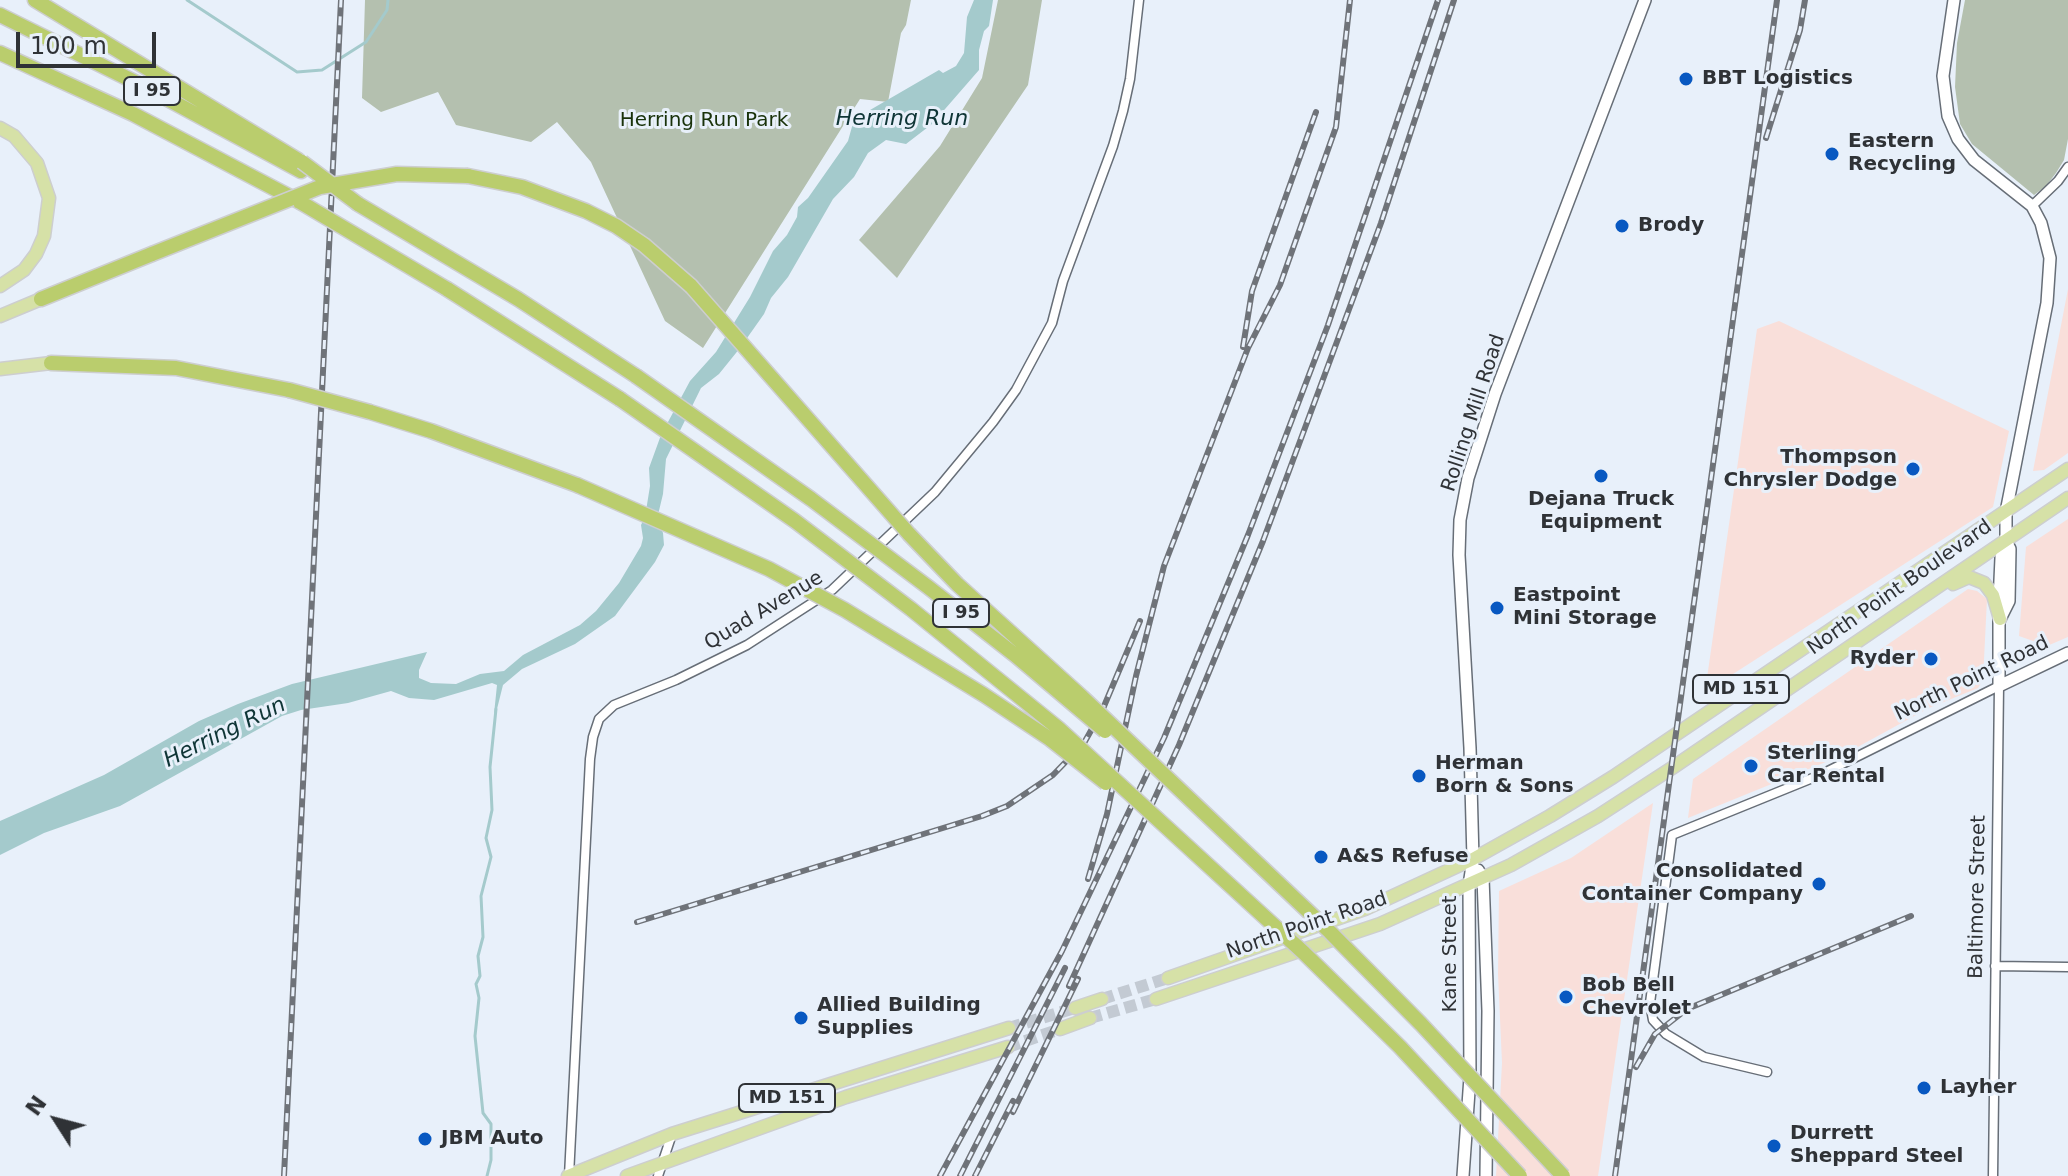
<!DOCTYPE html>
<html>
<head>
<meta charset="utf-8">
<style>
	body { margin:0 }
	#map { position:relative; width:2068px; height:1176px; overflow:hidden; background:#e8f0fa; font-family:"DejaVu Sans",sans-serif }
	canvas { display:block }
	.north { position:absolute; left:16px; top:1080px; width:80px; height:80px; -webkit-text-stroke:6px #e8f0fa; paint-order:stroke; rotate:306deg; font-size:22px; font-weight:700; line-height:32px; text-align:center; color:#2f3236 }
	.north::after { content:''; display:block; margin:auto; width:28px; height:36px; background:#2f3236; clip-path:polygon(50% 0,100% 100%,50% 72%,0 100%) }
	.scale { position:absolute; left:16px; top:32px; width:140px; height:36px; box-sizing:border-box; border:4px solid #2f3236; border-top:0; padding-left:10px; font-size:24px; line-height:28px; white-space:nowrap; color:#2f3236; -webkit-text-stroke:6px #e8f0fa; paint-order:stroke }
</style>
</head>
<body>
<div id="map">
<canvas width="2068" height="1176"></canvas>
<div class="north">N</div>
<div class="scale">100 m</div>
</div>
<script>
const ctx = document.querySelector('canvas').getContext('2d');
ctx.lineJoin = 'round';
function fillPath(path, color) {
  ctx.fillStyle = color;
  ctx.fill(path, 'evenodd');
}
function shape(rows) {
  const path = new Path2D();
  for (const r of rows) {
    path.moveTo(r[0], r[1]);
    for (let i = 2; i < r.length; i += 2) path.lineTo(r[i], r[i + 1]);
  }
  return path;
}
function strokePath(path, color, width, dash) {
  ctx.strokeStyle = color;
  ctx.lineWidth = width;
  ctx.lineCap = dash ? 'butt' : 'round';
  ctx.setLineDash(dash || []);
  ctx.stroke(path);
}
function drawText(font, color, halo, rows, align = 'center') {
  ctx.font = font + ' "DejaVu Sans",sans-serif';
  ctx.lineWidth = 6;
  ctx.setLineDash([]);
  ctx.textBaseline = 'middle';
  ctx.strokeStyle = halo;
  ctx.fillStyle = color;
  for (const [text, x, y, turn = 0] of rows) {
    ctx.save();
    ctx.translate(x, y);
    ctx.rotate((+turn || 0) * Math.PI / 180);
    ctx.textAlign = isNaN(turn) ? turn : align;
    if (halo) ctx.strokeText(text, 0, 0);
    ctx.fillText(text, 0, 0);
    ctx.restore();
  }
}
fillPath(shape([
	[2068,289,2068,453,2044,470,2033,471],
	[1779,321,2009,431,1993,507,1705,692,1757,329],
	[2068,519,2068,637,2047,646,2019,636,2026,547],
	[1968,589,1977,591,1987,599,1983,680,1978,688,1929,708,1843,755,1688,818,1693,779],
	[1653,803,1598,1176,1496,1176,1502,1063,1498,974,1499,891,1571,858]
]), '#f9dfda');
fillPath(shape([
	[365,0,911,0,906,25,901,33,888,102,860,99,703,348,665,321,591,162,557,122,531,142,456,125,438,92,381,112,362,98],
	[998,0,1042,0,1028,85,897,278,859,240,940,146,982,78],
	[1965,0,2068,0,2068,139,2064,160,2056,173,2046,186,2034,195,1972,144,1960,124,1955,87,1957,43]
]), '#b4c0af');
fillPath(shape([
	[974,0,993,0,989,26,984,31,979,50,979,70,932,124,906,144,886,140,868,153,854,177,833,199,788,277,771,298,764,314,740,348,719,374,701,388,666,459,663,494,657,519,663,533,664,545,655,562,615,616,575,644,522,669,503,685,497,709,494,714,497,685,492,683,434,700,409,698,391,691,348,703,301,710,282,716,120,806,44,833,0,855,0,821,104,775,199,721,238,704,292,684,427,652,419,670,419,678,431,683,456,684,480,674,504,671,523,655,580,625,596,611,619,583,641,546,643,538,641,525,645,517,650,486,649,468,661,435,690,381,716,352,750,297,773,251,787,235,797,217,798,207,808,198,848,141,853,123,858,117,939,70,943,73,956,66,964,53,967,17]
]), '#a4cacc');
strokePath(shape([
	[187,0,297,72,322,70,366,42,387,10,388,0],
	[487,1176,491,1160,491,1124,483,1113,475,1036,479,998,476,984,480,976,478,956,483,937,481,896,491,857,486,838,492,810,490,767,496,709]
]), '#a4cacc', 3);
strokePath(shape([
	[1102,999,1168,978],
	[1090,1018,1156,999],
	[1009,1028,1075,1008],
	[1008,1047,1060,1029]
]), '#c3cad3', 12, [12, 6]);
const street = shape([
	[2032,206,2058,181,2068,167],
	[1995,966,2068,967],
	[1767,1072,1704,1057,1666,1034,1653,1020,1650,1003,1672,835,1820,775,1999,686,1993,1176],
	[569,1176,590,759,593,737,599,719,614,705,676,680,747,645,832,590,935,492,993,422,1016,390,1052,323,1063,281,1113,146,1123,111,1130,79,1139,0],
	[658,1176,672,1134]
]);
const secondary = shape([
	[1954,0,1943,76,1948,116,1958,139,1974,160,2032,206,2041,223,2050,258,2047,303,2006,512,2006,539,2001,558,1999,602,1999,686,2068,653],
	[2000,619,2009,601,2010,549,2007,543],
	[1478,870,1483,878,1488,1011,1486,1176],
	[1463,1176,1470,1077,1469,885,1473,859,1470,748,1459,555,1460,520,1468,478,1495,394,1645,0]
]);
const primary = shape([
	[0,128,14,136,37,163,49,198,44,236,36,254,24,270,0,286],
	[0,316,41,299],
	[0,369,51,363],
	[1953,584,1969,577,1984,583,1993,595,2000,619],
	[1168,978,1365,909,1473,859,1550,816,1613,777,2068,469],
	[1156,999,1380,924,1511,865,1598,816,1672,768,2068,498],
	[1075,1008,1102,999],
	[1060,1029,1090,1018],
	[568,1176,672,1134,1009,1028],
	[627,1176,846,1097,1008,1047]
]);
const highway = shape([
	[35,0,298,160],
	[0,15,149,89,301,171],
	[0,53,133,114,300,202],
	[468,176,522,187,586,211,616,226,644,245,691,286],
	[358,204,518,299,636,376],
	[447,289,620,399],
	[41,299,152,254],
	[51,363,176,368,289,390],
	[370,412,431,431,577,485]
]);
strokePath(street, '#676e77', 11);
strokePath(secondary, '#676e77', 14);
strokePath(primary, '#cdcecf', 15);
strokePath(highway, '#cdcecf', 17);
strokePath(street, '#fff', 8);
strokePath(secondary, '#fff', 11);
strokePath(primary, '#d6e1a7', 12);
strokePath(highway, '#bacd6d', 14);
const rail = shape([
	[1766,138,1800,30,1805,0],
	[1243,347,1252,291,1316,112],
	[1088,879,1107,814,1136,676,1164,566,1248,348,1280,285,1336,127,1350,0],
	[637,922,982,816,1007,806,1053,775,1084,743,1102,711,1140,621],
	[1069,986,1179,745,1263,541,1381,223,1454,0],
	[1636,1067,1655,1034,1687,1009,1911,916],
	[1013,1112,1078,979],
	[284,1176,341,0],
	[940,1176,1062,951,1164,738,1248,535,1328,325,1438,0],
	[960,1176,1065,968],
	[975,1176,1013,1101],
	[1615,1176,1777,0]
]);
strokePath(rail, '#6f7379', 6);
strokePath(rail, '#e8f0fa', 3, [9]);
const highwayBridge = shape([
	[302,162,358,204],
	[300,202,447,289],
	[152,254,320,187,397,174,468,176],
	[691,286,909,534,957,584,1082,697,1330,932,1421,1024,1563,1176],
	[636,376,811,499,928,587,1015,655,1105,731],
	[289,390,370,412],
	[620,399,795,521,911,609,1058,728,1304,953,1400,1047,1520,1176],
	[577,485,769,569,845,610,984,695,1050,739,1106,783]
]);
strokePath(highwayBridge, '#cdcecf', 17, []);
strokePath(highwayBridge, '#bacd6d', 14);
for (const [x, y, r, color] of [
	[1686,79,8,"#0858c1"],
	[1832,154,8,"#0858c1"],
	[1622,226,8,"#0858c1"],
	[1913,469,8,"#0858c1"],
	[1601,476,8,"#0858c1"],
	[1497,608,8,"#0858c1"],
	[1931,659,8,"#0858c1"],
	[1751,766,8,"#0858c1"],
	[1419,776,8,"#0858c1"],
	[1321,857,8,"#0858c1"],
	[1819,884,8,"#0858c1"],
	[1566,997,8,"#0858c1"],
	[801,1018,8,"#0858c1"],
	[1924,1088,8,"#0858c1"],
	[425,1139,8,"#0858c1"],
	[1774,1146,8,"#0858c1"]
]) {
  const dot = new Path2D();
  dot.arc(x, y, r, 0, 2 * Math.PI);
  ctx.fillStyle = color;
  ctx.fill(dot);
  strokePath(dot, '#e8f0fa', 3);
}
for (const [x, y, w] of [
	[152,91,56],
	[961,613,56],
	[1741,689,96],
	[787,1098,96]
]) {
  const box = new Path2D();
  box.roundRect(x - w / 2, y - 14, w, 28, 6);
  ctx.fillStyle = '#e8f0fa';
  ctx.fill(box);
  strokePath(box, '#2f3236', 2);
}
drawText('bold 18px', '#2f3236', null, [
	["I 95",152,91],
	["I 95",961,613],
	["MD 151",1741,689],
	["MD 151",787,1098]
]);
drawText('bold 20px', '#2f3236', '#e8f0fa', [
	["BBT Logistics",1702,79],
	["Eastern",1848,142],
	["Recycling",1848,165],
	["Brody",1638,226],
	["Thompson",1897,458,"right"],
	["Chrysler Dodge",1897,481,"right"],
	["Dejana Truck",1601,500,"center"],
	["Equipment",1601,523,"center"],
	["Eastpoint",1513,596],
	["Mini Storage",1513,619],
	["Ryder",1915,659,"right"],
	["Sterling",1767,754],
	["Car Rental",1767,777],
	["Herman",1435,764],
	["Born & Sons",1435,787],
	["A&S Refuse",1337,857],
	["Consolidated",1803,872,"right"],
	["Container Company",1803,895,"right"],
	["Bob Bell",1582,986],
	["Chevrolet",1582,1009],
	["Allied Building",817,1006],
	["Supplies",817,1029],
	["Layher",1940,1088],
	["Durrett",1790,1134],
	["Sheppard Steel",1790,1157],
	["JBM Auto",441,1139]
], 'left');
drawText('20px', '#19320a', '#e8f0fa', [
	["Herring Run Park",704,121]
]);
drawText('20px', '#2f3236', '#e8f0fa', [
	["Rolling Mill Road",1474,413,-72],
	["North Point Boulevard",1900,588,-35],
	["Quad Avenue",764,611,-31],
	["North Point Road",1972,679,-26],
	["Baltimore Street",1978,897,-89],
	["North Point Road",1307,926,-19],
	["Kane Street",1451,954,-90]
]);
drawText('italic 22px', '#0f3536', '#e8f0fa', [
	["Herring Run",902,119],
	["Herring Run",225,733,-26]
]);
</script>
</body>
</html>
